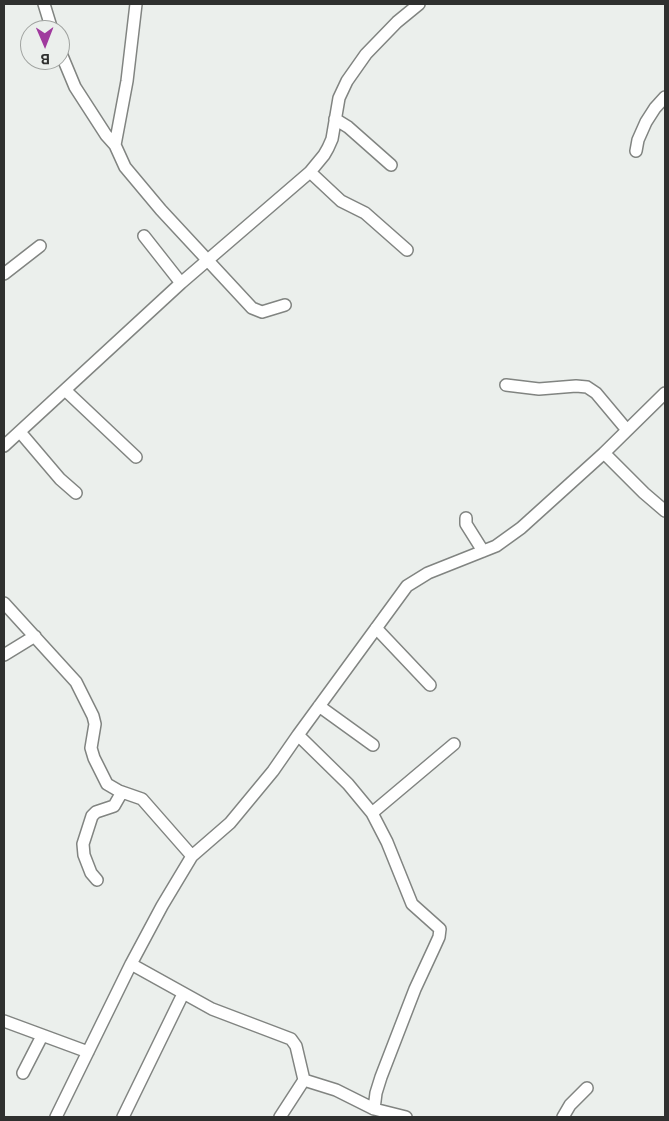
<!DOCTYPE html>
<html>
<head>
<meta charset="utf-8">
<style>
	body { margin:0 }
	#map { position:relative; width:669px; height:1121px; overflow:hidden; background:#ebefec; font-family:Inter,sans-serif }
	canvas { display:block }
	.frame { position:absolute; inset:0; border:5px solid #2f302f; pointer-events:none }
	.north { position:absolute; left:20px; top:20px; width:50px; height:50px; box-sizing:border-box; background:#ebefec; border:1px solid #a0a3a0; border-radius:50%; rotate:179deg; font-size:14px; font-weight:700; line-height:20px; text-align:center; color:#2f302f }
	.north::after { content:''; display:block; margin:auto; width:18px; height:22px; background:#a03a9e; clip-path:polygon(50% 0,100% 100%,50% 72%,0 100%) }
</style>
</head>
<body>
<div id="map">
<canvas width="669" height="1121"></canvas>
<div class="frame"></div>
<div class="north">B</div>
</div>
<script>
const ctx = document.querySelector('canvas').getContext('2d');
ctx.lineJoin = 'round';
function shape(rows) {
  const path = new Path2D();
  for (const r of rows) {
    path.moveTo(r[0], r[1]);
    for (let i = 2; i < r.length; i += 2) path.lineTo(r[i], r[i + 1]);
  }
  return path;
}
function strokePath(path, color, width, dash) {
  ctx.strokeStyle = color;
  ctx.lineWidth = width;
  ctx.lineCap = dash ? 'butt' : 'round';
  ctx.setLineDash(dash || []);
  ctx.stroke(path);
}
const minor = shape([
	[44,4,52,30],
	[60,51,75,87,106,135,115,145,125,167,161,210,252,308,262,312,285,305],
	[335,119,348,127,391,165],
	[115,145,127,81,136,4],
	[636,151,638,140,646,122,655,108,665,97],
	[310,172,341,201,365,213,407,250],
	[144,236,181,283],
	[4,274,40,246],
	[506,385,539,389,576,386,587,387,596,393,627,430],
	[65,390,136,457],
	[20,432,60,479,76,493],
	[4,446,181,283,310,172,324,155,328,148,332,139,339,98,347,81,366,54,397,22,419,4],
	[604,453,644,493,665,511],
	[466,518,466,524,483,551],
	[4,603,76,682,93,716,95,724,91,748,94,758,107,784,119,791,142,799,192,856],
	[376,628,430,685],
	[4,655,35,636],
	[319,706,373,745],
	[298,735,348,784,372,813,387,842,412,904,440,929,439,937,434,948,415,989,381,1077,376,1093,374,1109],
	[372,813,454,744],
	[97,880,91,873,84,855,83,844,92,816,96,812,114,806,122,792],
	[131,964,212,1009,291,1039,296,1046,304,1080,336,1090,374,1109,406,1117],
	[4,1021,88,1052],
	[23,1073,42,1036],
	[56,1117,131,964,162,906,192,856,230,823,273,771,298,735,407,586,428,573,496,546,521,528,604,453,665,393],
	[123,1117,183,994],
	[280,1117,304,1080],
	[563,1117,570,1105,587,1088]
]);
strokePath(minor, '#818481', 14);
strokePath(minor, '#fff', 11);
</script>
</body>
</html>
